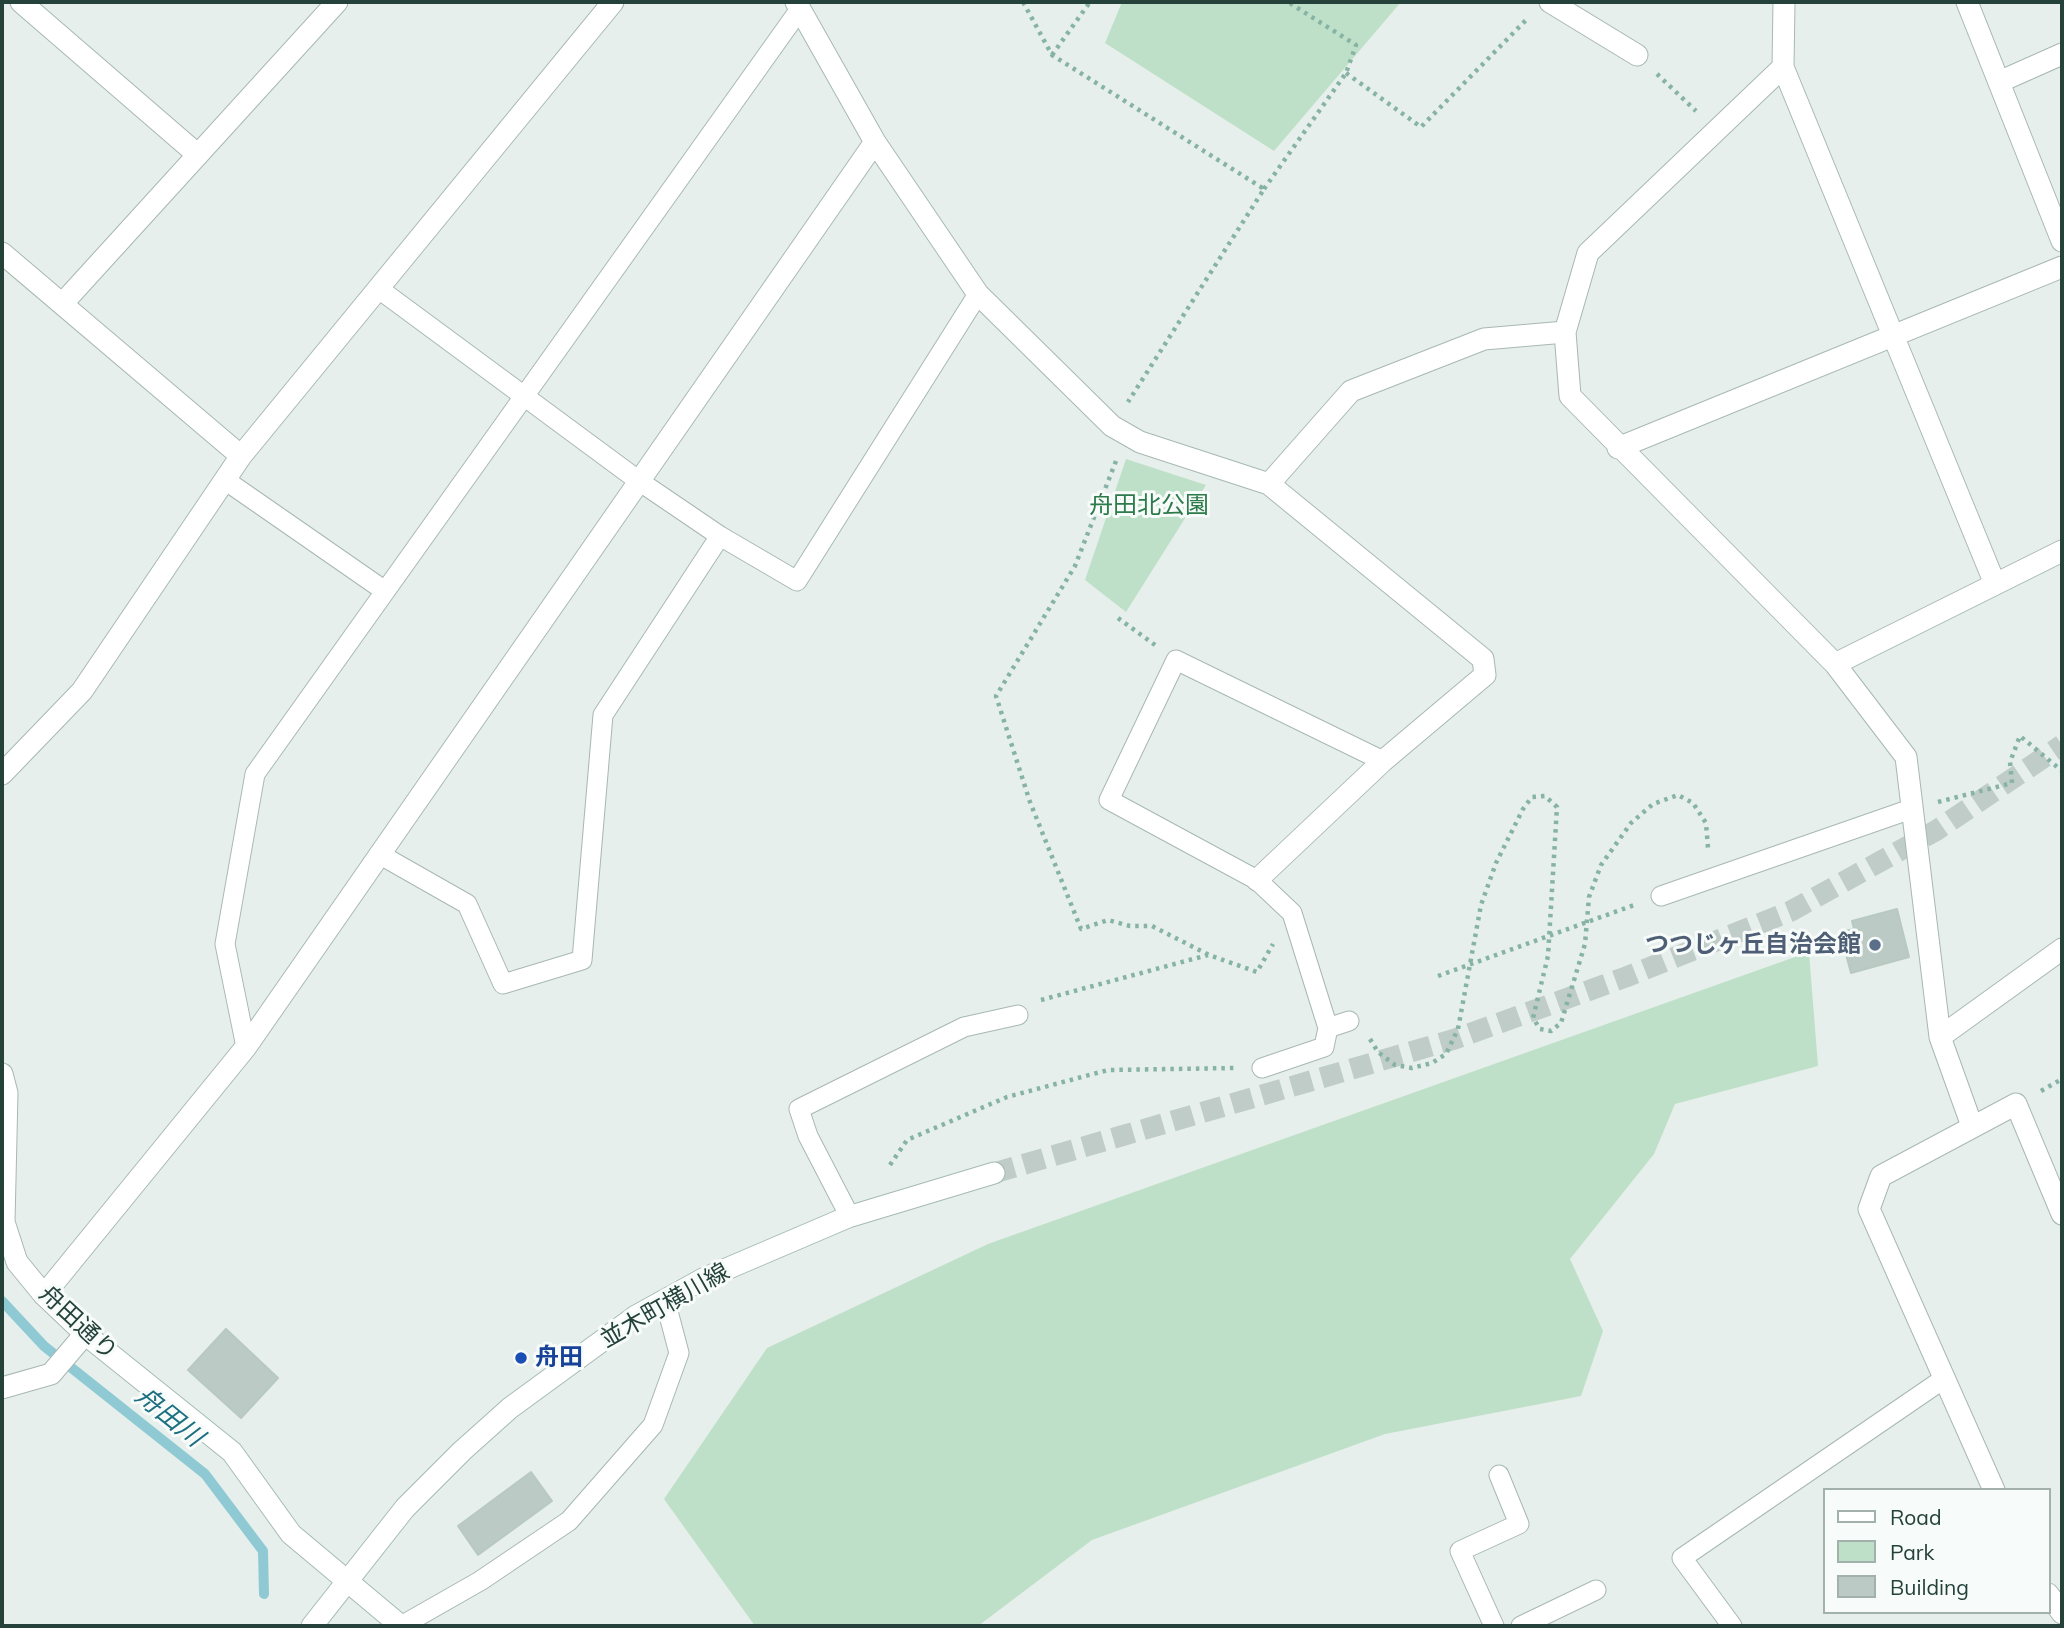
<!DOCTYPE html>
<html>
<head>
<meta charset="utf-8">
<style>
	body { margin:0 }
	#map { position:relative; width:2064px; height:1628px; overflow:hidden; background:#e6efeb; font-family:Mulish,sans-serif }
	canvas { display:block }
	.frame { position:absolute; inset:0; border:4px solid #24423a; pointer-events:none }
	.legend { position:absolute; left:1823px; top:1488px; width:228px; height:126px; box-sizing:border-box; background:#f7fbf9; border:2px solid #a3b1ad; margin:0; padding:9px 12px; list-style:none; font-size:21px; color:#24423a }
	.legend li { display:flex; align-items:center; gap:14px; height:35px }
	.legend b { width:35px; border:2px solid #a3b1ad }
</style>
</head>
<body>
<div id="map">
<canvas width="2064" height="1628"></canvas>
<div class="frame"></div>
<ul class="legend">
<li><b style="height:9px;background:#fff"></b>Road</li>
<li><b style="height:19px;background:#bfe0c8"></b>Park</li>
<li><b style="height:19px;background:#bbcac4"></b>Building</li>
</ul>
</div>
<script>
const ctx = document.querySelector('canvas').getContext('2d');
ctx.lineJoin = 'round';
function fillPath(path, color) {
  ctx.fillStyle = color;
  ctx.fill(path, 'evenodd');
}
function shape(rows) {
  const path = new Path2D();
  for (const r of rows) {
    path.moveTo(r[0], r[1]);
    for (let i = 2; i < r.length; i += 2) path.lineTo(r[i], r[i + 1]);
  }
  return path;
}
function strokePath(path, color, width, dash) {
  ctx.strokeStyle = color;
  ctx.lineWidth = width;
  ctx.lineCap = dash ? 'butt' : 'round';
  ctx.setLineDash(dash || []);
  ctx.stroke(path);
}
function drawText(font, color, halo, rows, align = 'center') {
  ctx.font = font + ' Mulish,"Noto Sans JP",sans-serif';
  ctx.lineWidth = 6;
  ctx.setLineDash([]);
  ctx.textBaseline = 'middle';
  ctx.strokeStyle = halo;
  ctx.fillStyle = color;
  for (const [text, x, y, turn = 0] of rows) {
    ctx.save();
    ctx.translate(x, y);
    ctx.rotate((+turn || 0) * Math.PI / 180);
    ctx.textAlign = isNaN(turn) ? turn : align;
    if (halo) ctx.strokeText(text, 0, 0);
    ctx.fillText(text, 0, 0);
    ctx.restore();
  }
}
fillPath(shape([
	[1122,2,1401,2,1274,151,1105,43],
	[1126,459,1206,485,1126,612,1085,580],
	[1809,952,1818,1066,1675,1104,1654,1154,1570,1259,1603,1331,1581,1396,1385,1434,1092,1540,978,1626,755,1626,664,1499,767,1348,988,1244]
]), '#bfe0c8');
strokePath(shape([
	[2,1301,44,1346,205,1474,263,1551,264,1594]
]), '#8ec9d4', 10);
const building = shape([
	[1897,909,1909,957,1851,973,1840,932,1854,929,1852,921,1897,909],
	[226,1329,278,1378,241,1418,188,1370,226,1329],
	[531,1472,552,1501,478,1555,458,1526,531,1472]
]);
fillPath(building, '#bbcac4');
strokePath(building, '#b8c9c2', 2);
strokePath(shape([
	[994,1173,1455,1039,1626,977,1791,911,1937,830,2062,745]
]), '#bfccc8', 21, [21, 10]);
const lane = shape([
	[379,289,639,481,720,536,797,581,978,294],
	[225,480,385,591],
	[379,854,467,904,503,984,582,960,603,715,720,536],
	[1661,896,1911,809],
	[1328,1028,1349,1021],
	[246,1047,225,944,255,774,800,9],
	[1262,1068,1324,1047,1328,1028,1292,913,1257,880,1109,800,1176,660,1383,761],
	[850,1217,808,1136,799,1109,964,1027,1018,1015],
	[401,1626,480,1581,569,1521,653,1425,679,1353,665,1300],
	[1494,1626,1460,1551,1519,1524,1499,1475],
	[1521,1626,1596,1590],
	[1732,1626,1682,1558,1945,1378]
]);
const street = shape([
	[21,2,198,155],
	[796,2,875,142,978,294,1112,426,1140,442,1269,484,1351,391,1484,339,1565,332],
	[1550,2,1637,55],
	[1784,2,1783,67,1588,253,1565,332,1570,396,1835,664,1906,757,1940,1037,1972,1126],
	[1967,2,2062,241],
	[1783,67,1995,584],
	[1999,82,2062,54],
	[2,253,241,456],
	[63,303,337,2],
	[1618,448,2062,267],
	[1835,664,2062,551],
	[2,774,82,691,241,456,613,2],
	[1257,880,1383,761,1485,675,1483,659,1269,484],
	[1940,1037,2062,949],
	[2,1074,7,1093,4,1222,17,1262,44,1295,85,1334,51,1374,2,1388],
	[44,1295,246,1047,875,142],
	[1994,1490,1869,1209,1881,1176,2016,1104,2062,1214],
	[2048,1594,2062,1613]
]);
const secondary = shape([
	[85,1334,232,1452,291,1534,401,1626],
	[312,1626,405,1508,462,1451,510,1408,636,1316,703,1279,848,1217,994,1173]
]);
strokePath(lane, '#a8b8b2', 21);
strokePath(street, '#a8b8b2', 23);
strokePath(secondary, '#a4bbb3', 23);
strokePath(shape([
	[1023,2,1052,55,1264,189,1128,402],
	[1052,55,1090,2],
	[1346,73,1421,127,1527,19],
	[1657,74,1696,111],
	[1264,189,1346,73,1356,45,1288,2],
	[1116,461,1075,566,996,696,1030,802,1081,929,1108,920,1130,926,1152,926,1209,955,1257,972,1273,944],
	[1118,618,1155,645],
	[1938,802,2012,783,2010,762,2020,736,2062,771],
	[1438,976,1637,904],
	[1041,1000,1208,955],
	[1370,1039,1378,1052,1395,1065,1412,1068,1432,1063,1446,1054,1458,1029,1481,905,1496,863,1523,809,1532,797,1545,796,1557,807,1548,956,1533,1018,1540,1029,1551,1031,1561,1023,1585,944,1589,897,1601,865,1631,823,1653,804,1678,795,1693,803,1706,823,1708,848],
	[2041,1091,2062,1079],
	[890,1165,907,1140,1007,1097,1108,1070,1236,1068]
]), '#86b3a5', 4.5, [3.5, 5]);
strokePath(lane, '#fff', 19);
strokePath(street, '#fff', 21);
strokePath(secondary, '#fff', 21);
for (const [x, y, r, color] of [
	[1875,945,7,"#5c6f8a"],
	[521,1358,7,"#1a4fb4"]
]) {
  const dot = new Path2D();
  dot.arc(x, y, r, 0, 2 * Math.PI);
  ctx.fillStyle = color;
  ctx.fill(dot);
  strokePath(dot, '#f7fbf9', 2.5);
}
drawText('24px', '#2d7a4b', '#f7fbf9', [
	["舟田北公園",1149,506]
]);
drawText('bold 24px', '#4e5e75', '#f7fbf9', [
	["つつじヶ丘自治会館",1861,945]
], 'right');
drawText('24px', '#24423a', '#f7fbf9', [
	["並木町横川線",665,1306,-30],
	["舟田通り",78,1323,43]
]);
drawText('bold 24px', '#164399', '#f7fbf9', [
	["舟田",535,1358]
], 'left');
drawText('italic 26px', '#1c6f80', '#f7fbf9', [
	["舟田川",169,1417,39]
]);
</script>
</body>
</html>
